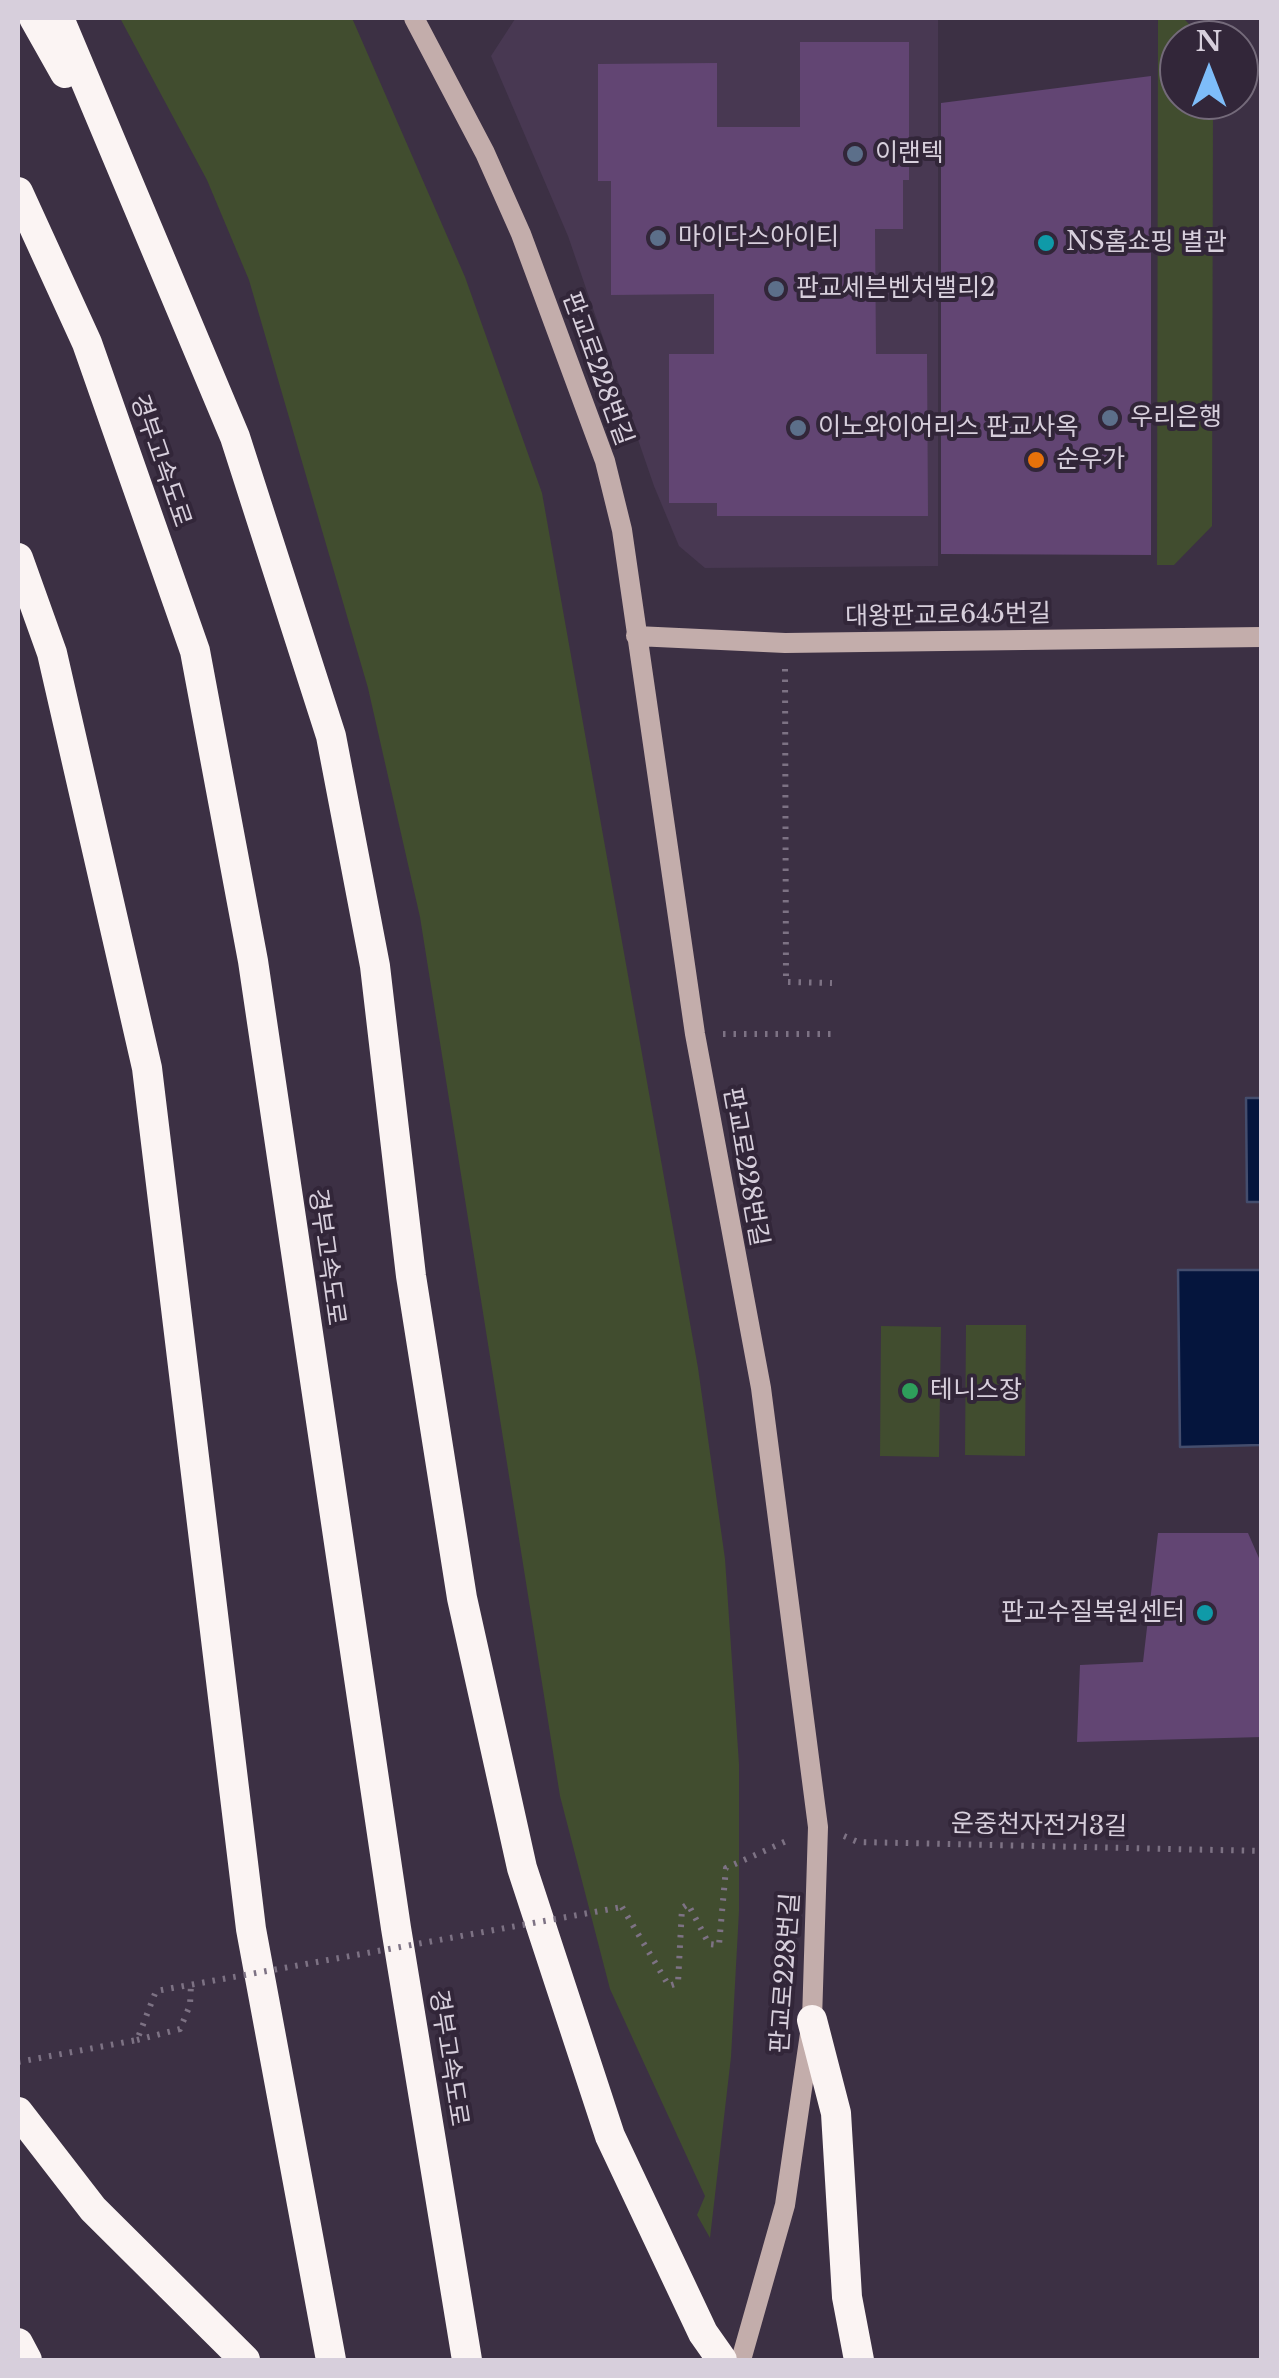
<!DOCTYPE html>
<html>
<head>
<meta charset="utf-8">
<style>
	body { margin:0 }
	#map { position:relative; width:1279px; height:2378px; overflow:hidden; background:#3c3044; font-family:"Libre Baskerville",serif }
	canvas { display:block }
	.frame { position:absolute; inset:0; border:20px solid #d7cfdc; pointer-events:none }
	.north { position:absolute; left:1159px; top:20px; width:100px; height:100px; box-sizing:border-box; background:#322639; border:2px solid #746a7a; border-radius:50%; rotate:0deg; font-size:28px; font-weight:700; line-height:40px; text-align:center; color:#d7cfdc }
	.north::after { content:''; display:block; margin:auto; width:35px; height:45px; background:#7ebdf9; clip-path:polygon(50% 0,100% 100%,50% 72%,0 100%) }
</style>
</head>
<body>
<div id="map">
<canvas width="1279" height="2378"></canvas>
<div class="frame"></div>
<div class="north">N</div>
</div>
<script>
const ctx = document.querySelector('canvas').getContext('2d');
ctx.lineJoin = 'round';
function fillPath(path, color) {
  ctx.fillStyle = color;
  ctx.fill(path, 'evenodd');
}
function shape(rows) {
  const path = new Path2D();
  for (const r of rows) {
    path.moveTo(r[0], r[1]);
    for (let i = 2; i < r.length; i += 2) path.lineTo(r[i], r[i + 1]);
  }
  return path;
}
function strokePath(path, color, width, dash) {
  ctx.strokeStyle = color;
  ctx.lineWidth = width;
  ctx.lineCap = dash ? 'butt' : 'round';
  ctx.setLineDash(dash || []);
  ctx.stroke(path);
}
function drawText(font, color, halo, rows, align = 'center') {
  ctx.font = font + ' "Libre Baskerville","Noto Sans KR",serif';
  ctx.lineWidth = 8;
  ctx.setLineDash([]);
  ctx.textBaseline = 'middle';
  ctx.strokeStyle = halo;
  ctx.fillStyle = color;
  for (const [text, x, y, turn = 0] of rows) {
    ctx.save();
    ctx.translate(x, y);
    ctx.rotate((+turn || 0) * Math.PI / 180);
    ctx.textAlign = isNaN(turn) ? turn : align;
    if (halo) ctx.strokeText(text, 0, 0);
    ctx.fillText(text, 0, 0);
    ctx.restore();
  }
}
fillPath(shape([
	[938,18,938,566,705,568,679,546,654,486,568,236,491,56,515,19]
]), '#483852');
fillPath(shape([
	[120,18,352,18,465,277,542,493,698,1368,725,1559,739,1764,739,1911,731,2057,710,2238,697,2215,705,2196,610,1989,560,1796,420,917,368,688,249,280,207,180],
	[1158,18,1183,18,1205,40,1179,40,1179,100,1213,100,1212,526,1174,565,1157,565],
	[966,1325,1026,1325,1025,1456,965,1455],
	[881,1326,941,1327,939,1457,880,1456]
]), '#414d2f');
const water = shape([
	[1261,1098,1261,1202,1247,1202,1246,1098,1261,1098],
	[1178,1270,1261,1270,1261,1445,1180,1447,1178,1270]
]);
fillPath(water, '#05153d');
strokePath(water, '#444d6d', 2.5);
fillPath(shape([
	[800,42,909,42,909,180,903,180,903,229,875,229,876,354,927,354,928,516,717,516,717,503,669,503,669,354,714,354,714,294,611,295,611,181,598,181,598,64,717,63,717,127,800,127],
	[1151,76,1151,555,941,554,941,103],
	[1158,1533,1248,1533,1262,1565,1262,1737,1077,1742,1080,1665,1143,1662]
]), '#624573');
strokePath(shape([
	[785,669,786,982,832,983],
	[723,1034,832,1034],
	[844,1836,858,1842,1262,1851],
	[622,1907,669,1986,678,1983,682,1908,688,1904,709,1944,719,1945,726,1868,791,1839],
	[137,2040,180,2029,190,2005,191,1984]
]), '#7d7284', 6, [2.5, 8]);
strokePath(shape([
	[414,18,485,153,521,234,605,461,622,530,695,1034,761,1388,818,1827,812,2020,785,2205,741,2360],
	[636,636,785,643,1262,637]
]), '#c3adab', 20);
strokePath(shape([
	[34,18,65,73],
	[59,18,235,437,331,736,375,966,411,1276,462,1598,522,1868,610,2136,703,2333,722,2360],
	[18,192,87,343,195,651,253,961,396,1928,467,2360],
	[18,558,52,653,147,1068,251,1929,331,2360],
	[812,2020,836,2113,847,2297,859,2360],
	[18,2112,93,2209,245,2360],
	[18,2343,27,2360]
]), '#fbf4f3', 30);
strokePath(shape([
	[18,2062,137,2040,156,1991,622,1907]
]), '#7d7284', 6, [2.5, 8]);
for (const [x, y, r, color] of [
	[855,154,10,"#5c6f8a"],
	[658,238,10,"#5c6f8a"],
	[1046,243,10,"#0f9aa8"],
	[776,289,10,"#5c6f8a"],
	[1110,418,10,"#5c6f8a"],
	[798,428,10,"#5c6f8a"],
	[1036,460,10,"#e8710a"],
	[910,1391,10,"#2e9e5b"],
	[1205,1613,10,"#0f9aa8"]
]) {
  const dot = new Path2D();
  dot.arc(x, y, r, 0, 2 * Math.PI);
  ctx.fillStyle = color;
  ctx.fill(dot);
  strokePath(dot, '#322639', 4);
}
drawText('25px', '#d7cfdc', '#322639', [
	["이랜텍",875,154],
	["마이다스아이티",678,238],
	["NS홈쇼핑 별관",1066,243],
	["판교세븐벤처밸리2",796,289],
	["우리은행",1130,418],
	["이노와이어리스 판교사옥",818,428],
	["순우가",1056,460],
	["테니스장",930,1391],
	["판교수질복원센터",1185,1613,"right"]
], 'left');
drawText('25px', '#d7cfdc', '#322639', [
	["판교로228번길",597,369,70],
	["경부고속도로",160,461,71],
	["대왕판교로645번길",948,616,-1],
	["판교로228번길",745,1167,80],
	["경부고속도로",326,1257,82],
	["운중천자전거3길",1039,1826,1],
	["판교로228번길",786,1973,-86],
	["경부고속도로",448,2058,81]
]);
</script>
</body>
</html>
